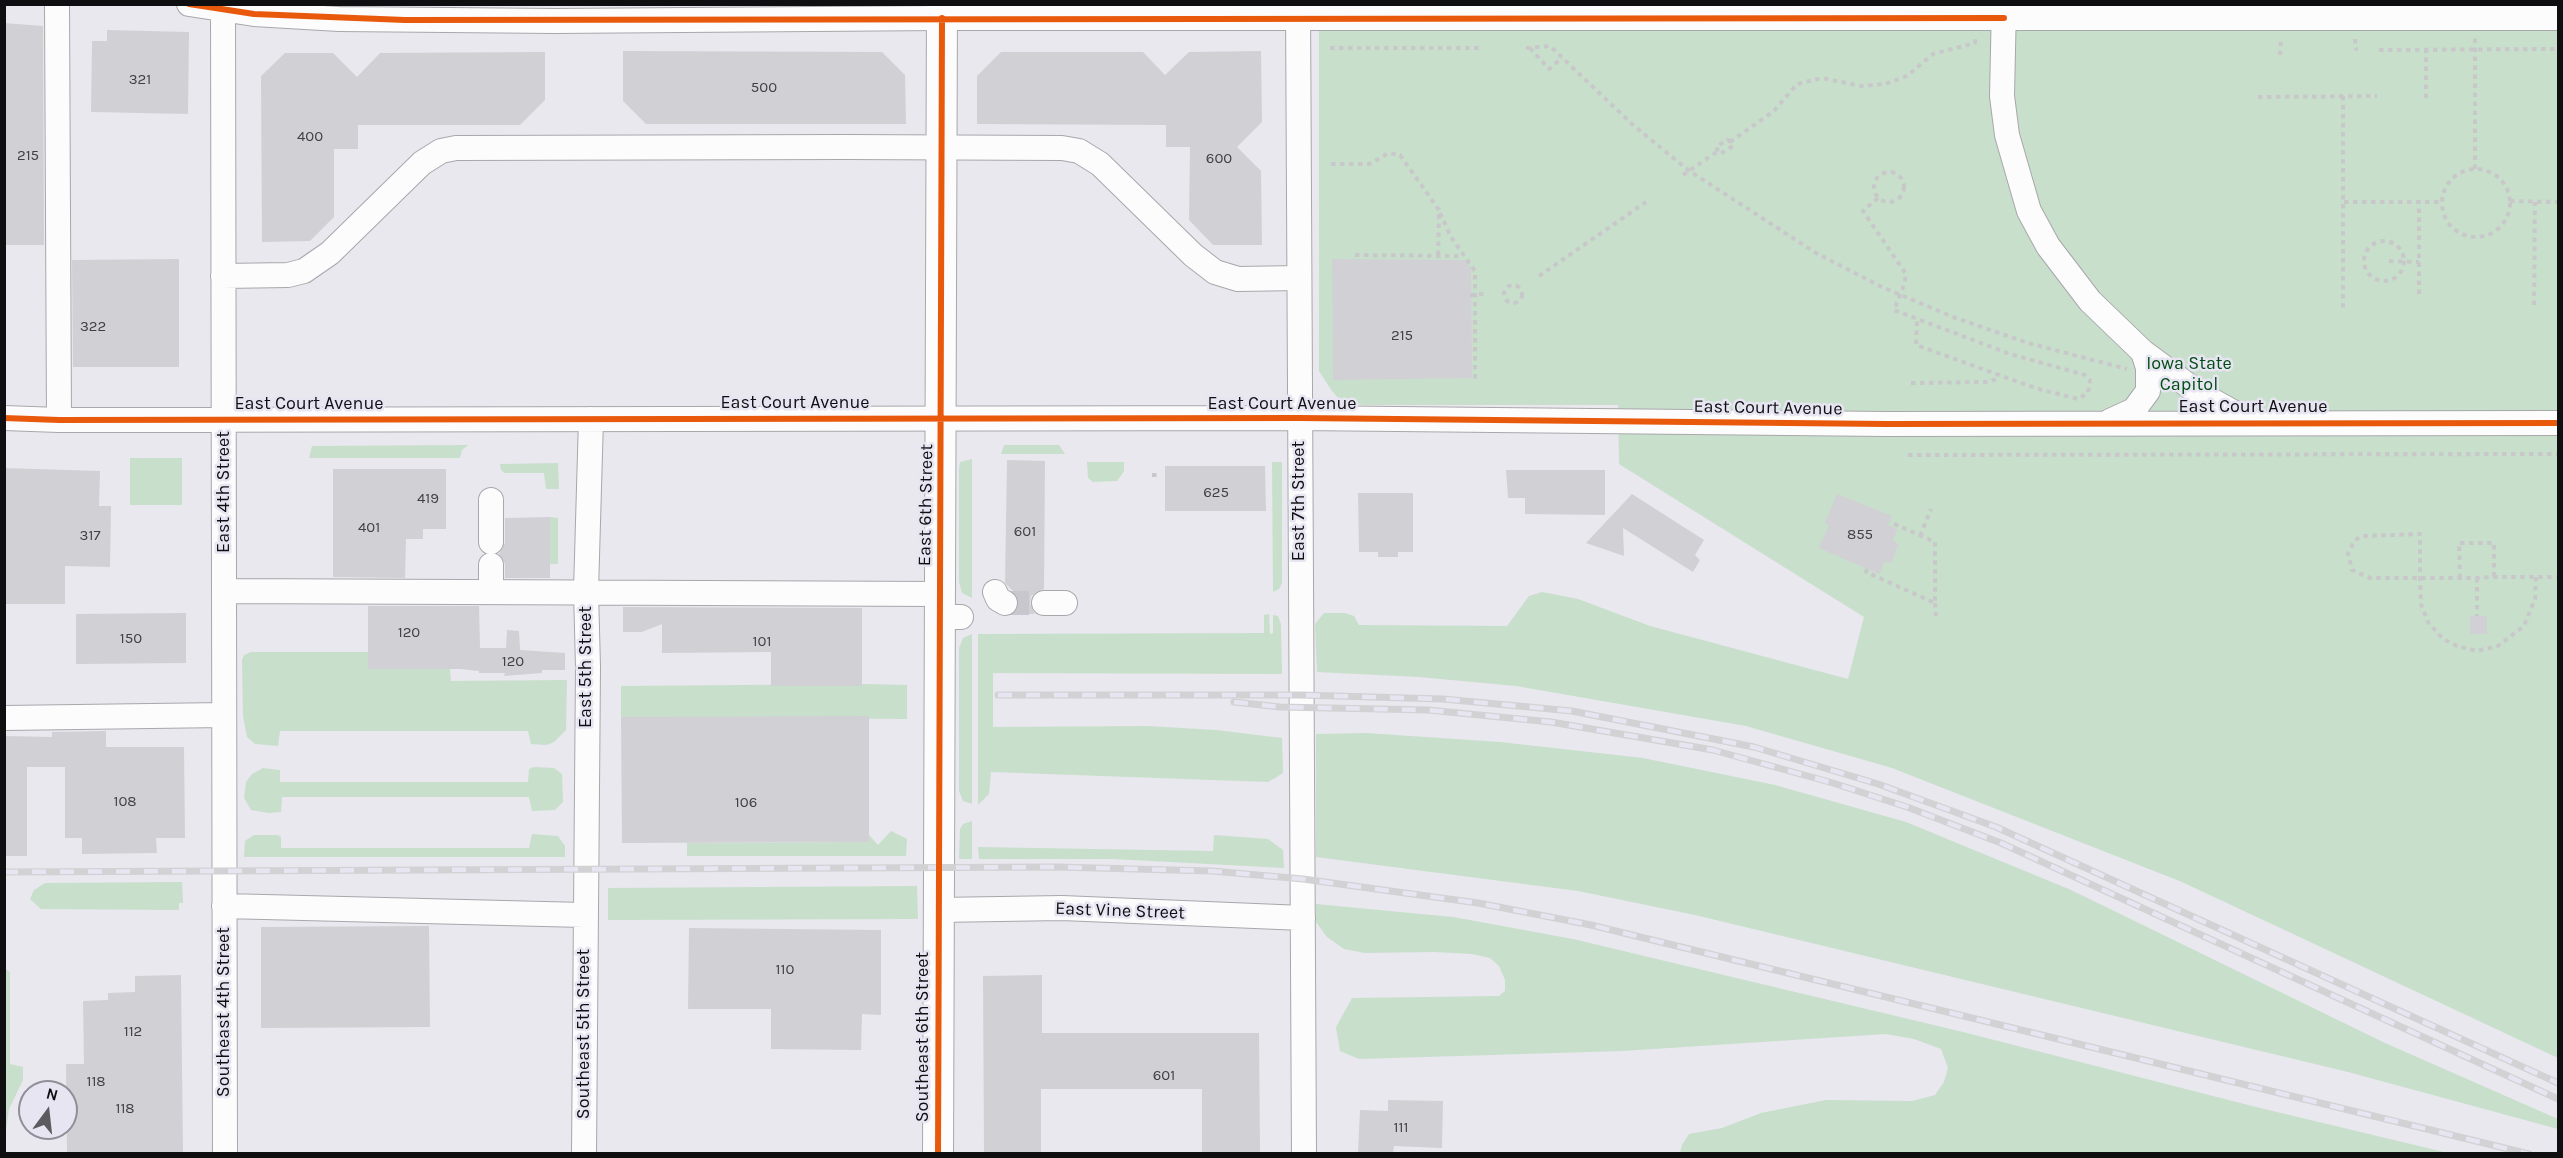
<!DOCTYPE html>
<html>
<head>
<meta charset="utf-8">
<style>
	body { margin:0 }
	#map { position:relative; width:2563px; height:1158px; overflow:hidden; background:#e8e8ee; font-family:Karla,sans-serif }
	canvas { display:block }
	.frame { position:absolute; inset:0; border:6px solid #0f0f12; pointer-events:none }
	.north { position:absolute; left:18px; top:1080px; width:60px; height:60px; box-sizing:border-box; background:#e6e5f1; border:2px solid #908f98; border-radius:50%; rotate:15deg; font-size:16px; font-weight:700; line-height:24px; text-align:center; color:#0f0f12 }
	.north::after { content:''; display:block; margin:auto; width:21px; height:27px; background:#5b5b5f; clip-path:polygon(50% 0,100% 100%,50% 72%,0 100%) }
</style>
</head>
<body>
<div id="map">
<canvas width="2563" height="1158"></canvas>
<div class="frame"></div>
<div class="north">N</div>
</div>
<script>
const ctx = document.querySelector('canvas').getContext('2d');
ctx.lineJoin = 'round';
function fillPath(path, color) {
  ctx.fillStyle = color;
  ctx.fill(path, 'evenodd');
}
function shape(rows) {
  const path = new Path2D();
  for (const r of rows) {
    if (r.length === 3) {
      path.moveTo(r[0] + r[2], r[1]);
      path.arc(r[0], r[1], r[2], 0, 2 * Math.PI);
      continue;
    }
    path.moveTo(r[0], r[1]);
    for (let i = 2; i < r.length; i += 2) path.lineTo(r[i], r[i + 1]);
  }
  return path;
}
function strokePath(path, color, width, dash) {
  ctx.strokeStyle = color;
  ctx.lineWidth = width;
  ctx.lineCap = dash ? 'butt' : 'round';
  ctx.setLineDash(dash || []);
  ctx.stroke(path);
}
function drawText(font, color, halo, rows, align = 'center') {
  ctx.font = font + ' Karla,sans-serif';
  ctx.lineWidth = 5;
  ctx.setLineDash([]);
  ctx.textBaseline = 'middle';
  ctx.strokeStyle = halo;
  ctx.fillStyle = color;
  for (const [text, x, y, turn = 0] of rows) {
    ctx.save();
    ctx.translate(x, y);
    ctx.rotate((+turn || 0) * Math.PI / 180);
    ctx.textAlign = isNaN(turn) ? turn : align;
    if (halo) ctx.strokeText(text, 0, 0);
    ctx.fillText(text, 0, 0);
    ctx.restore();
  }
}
fillPath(shape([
	[1319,5,2558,5,2558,1058,2182,882,1892,768,1746,726,1516,686,1419,677,1317,672,1315,624,1324,613,1345,613,1354,616,1359,625,1507,626,1529,596,1542,592,1578,599,1650,626,1848,679,1864,617,1619,464,1618,405,1362,405,1338,398,1332,391,1319,371],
	[468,445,462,450,460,458,309,458,312,446],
	[1004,445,1059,445,1065,454,1001,454],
	[130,458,182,458,182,505,130,505],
	[972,459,972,598,962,593,959,582,959,469,960,462],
	[1087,462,1124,462,1124,471,1117,481,1093,482,1088,478],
	[1272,462,1282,462,1282,583,1279,589,1273,592],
	[558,463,559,489,546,489,544,473,505,473,501,470,500,464],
	[550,517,558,518,558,564,550,564],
	[1269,614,1270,634,1273,633,1273,615,1278,616,1281,624,1282,674,993,673,993,727,1147,726,1216,730,1282,738,1283,773,1275,778,1268,782,991,772,989,794,978,805,978,634,1264,633,1264,615],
	[972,634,972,804,963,801,959,791,959,648,963,638],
	[251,652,368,652,368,669,450,669,451,681,567,680,566,730,554,742,547,745,531,744,528,731,280,731,278,746,255,744,247,737,243,716,242,660,244,655],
	[862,684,907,685,907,719,621,717,621,686],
	[1366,733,1500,742,1643,758,1775,785,1906,822,2071,890,2385,1043,2558,1119,2558,1129,2348,1072,1695,915,1578,891,1316,857,1316,734],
	[534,767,554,768,562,774,563,802,555,810,532,811,529,797,282,797,281,812,269,813,251,810,244,798,246,782,252,774,263,768,280,770,280,782,528,782,529,769],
	[972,821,972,859,959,859,960,829,963,824],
	[891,831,907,839,906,856,687,856,687,843,869,842,869,835,878,845],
	[532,834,558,836,565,846,565,857,244,857,245,841,254,835,278,835,281,837,281,848,529,848],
	[1214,835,1268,839,1283,850,1284,868,1113,859,979,859,978,847,1213,851],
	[182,882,183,903,179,903,179,910,41,909,30,899,34,890,45,883],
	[917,886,918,919,608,920,608,888],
	[1316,904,1453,917,1573,939,1963,1032,2252,1106,2448,1153,1680,1153,1682,1145,1689,1134,1722,1128,1761,1113,1826,1100,1912,1101,1935,1095,1944,1082,1948,1068,1941,1049,1914,1039,1886,1034,1622,1051,1359,1059,1340,1051,1336,1027,1352,998,1499,996,1505,991,1505,980,1499,966,1490,958,1472,954,1434,952,1365,953,1344,949,1327,937,1316,922],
	[4,968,10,972,10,1064,23,1067,23,1080,9,1109,5,1137]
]), '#c8dfcb');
fillPath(shape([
	[4,23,43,26,44,245,4,245],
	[107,30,189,32,188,114,91,112,92,41,107,41],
	[623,51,882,52,905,75,906,124,646,124,623,101],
	[1261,51,1262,122,1237,147,1261,171,1262,245,1213,245,1189,220,1190,147,1166,147,1166,125,977,124,977,76,1001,52,1143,52,1165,75,1189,52],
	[545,52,545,100,520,125,358,125,358,149,334,149,334,217,310,241,262,242,261,76,285,53,333,53,357,77,380,53],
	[179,259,179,367,73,367,72,260],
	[1332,259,1465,260,1471,269,1472,378,1333,380],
	[1007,460,1045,461,1044,589,1031,596,1030,604,1035,614,1014,614,1019,602,1017,595,1005,583],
	[1165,466,1265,466,1266,511,1165,511],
	[4,468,100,471,99,506,111,506,110,567,65,566,65,604,4,604],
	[333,469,446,469,446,529,423,529,423,539,406,539,405,578,333,577],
	[1506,470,1605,470,1605,515,1525,514,1525,498,1508,498],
	[1358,493,1413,493,1413,552,1398,552,1398,557,1378,557,1378,552,1359,552],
	[1632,494,1704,540,1695,555,1700,560,1693,572,1623,528,1624,556,1586,543],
	[1837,494,1892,516,1888,525,1897,529,1893,541,1899,544,1891,563,1885,561,1879,574,1819,548,1829,525,1825,523],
	[550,517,550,578,505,578,505,564,499,554,505,543,505,518],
	[368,606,479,606,480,648,506,648,507,630,519,631,520,650,565,653,565,670,542,670,542,673,504,676,505,673,479,673,479,671,460,669,368,669],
	[623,607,862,608,862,686,771,686,771,652,662,653,662,624,642,632,623,632],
	[186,613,186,663,76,664,76,614],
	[2470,616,2487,616,2487,634,2470,634],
	[869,716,869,842,622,843,621,717],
	[106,731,106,747,184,747,185,838,156,838,157,853,82,854,82,838,65,838,65,767,27,767,27,856,4,856,4,736,52,737,52,732],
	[429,926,430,1027,261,1028,261,927],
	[689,928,881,930,881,1015,862,1014,861,1050,771,1049,771,1009,688,1009],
	[181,975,183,1154,67,1154,66,1064,84,1064,83,1001,108,1000,108,993,135,992,135,976],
	[1042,975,1042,1033,1259,1033,1260,1154,1202,1154,1202,1089,1041,1089,1041,1154,984,1154,983,976],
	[1388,1100,1443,1101,1442,1148,1394,1146,1393,1153,1358,1152,1360,1110,1388,1111]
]), '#d1d0d5');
strokePath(shape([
	[1005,603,1044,603]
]), '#c7c7cd', 24, [24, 12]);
const minor = shape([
	[57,4,59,420],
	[189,4,254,14,339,19,555,21,942,18,2558,18],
	[223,4,225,1154],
	[1298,4,1304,1154],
	[2004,4,2002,96,2007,135,2029,211,2048,246,2090,301,2143,352,2197,392,2249,421],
	[223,276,288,275,304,271,330,253,422,163,441,151,456,148,846,147,1062,148,1079,151,1100,164,1193,255,1215,272,1238,279,1299,278],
	[4,418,59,420,1299,418,1886,424,2558,423],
	[2110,421,2134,410,2148,391,2148,368,2143,352],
	[491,500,491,542],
	[491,565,491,592],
	[224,591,940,594],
	[995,592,998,599,1005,603],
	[1044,603,1065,603],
	[940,617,961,617],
	[4,718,224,715],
	[224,906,584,915],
	[938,910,1062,908,1303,918],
	[584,1154,588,667,586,591,591,419]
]);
const major = shape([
	[938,1154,942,4]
]);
strokePath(minor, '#a8a7ac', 26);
strokePath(major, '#a8a7ac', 32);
strokePath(shape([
	[2355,39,2356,49,2358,49],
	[1330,48,1479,48],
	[1526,48,1550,46,1633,125,1688,170,1816,253,1882,287,1953,317,2028,343,2127,369],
	[1530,48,1549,69,1562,58],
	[2379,50,2558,49],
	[2280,55,2281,38],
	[2343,96,2343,311],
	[2258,97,2377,96],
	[2426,98,2426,50],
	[1728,139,1733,146,1720,154,1716,147,1728,139],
	[1730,142,1774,111,1797,84,1822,78,1861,86,1885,84,1907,76,1933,54,1975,43,1975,37],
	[1331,164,1369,164,1389,153,1400,155,1439,210,1438,259],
	[2475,169,2475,38],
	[2476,203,34],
	[1889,187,15],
	[1683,175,1718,151],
	[1878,198,1863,211,1906,274,1904,285,1894,310,2010,354,2085,375,2090,380,2088,393,2078,399,2035,388,1916,345,1917,320],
	[2510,201,2558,202],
	[2344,202,2442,202],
	[1440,213,1451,237,1475,271,1475,382],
	[2384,261,20],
	[1355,255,1463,256],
	[2389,261,2419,262],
	[1539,276,1646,202],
	[1513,294,9],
	[2419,294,2419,202],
	[1470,295,1484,294],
	[2534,305,2535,202],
	[1911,383,1988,382,1999,378],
	[1908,455,2558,454],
	[1152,475,1161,475],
	[1920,536,1931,509],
	[1867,569,1866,572,1935,603,1935,542,1890,522],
	[2536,577,2535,599,2524,626,2498,646,2477,651,2457,646,2443,639,2428,622,2421,604,2420,578,2420,534,2363,536,2355,540,2348,553,2352,570,2370,578,2477,578,2494,577,2558,577],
	[2460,578,2459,543,2494,543,2494,577],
	[2477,578,2477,616],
	[1935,603,1936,616]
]), '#c8c8cb', 4, [4.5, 4.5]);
strokePath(minor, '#fcfcfc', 24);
strokePath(major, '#fcfcfc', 30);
const rail = shape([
	[998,695,1300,695,1443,699,1572,711,1754,747,1878,784,1996,827,2558,1083],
	[1234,702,1280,707,1428,710,1551,722,1713,750,1833,783,1907,807,2001,843,2558,1099],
	[4,872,1057,867,1212,871,1303,879,1478,903,1591,925,2529,1154]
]);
strokePath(rail, '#d2d2d4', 7);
strokePath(rail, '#e6e5f1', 4.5, [14]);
strokePath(shape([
	[189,4,254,14,405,20,2004,18],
	[4,418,59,420,1299,418,1886,424,2558,423],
	[938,1154,942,18]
]), '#e8590c', 6);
drawText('15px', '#403f43', null, [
	["321",140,80],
	["500",764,88],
	["400",310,137],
	["215",28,156],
	["600",1219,159],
	["322",93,327],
	["215",1402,336],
	["625",1216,493],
	["419",428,499],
	["401",369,528],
	["601",1025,532],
	["855",1860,535],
	["317",90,536],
	["120",409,633],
	["150",131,639],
	["101",762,642],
	["120",513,662],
	["108",125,802],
	["106",746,803],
	["110",785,970],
	["112",133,1032],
	["601",1164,1076],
	["118",96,1082],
	["118",125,1109],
	["111",1401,1128]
]);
drawText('18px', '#024d13', '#e6e5f1', [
	["Iowa State",2189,364],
	["Capitol",2189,385]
]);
drawText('18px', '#0f0f12', '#e6e5f1', [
	["East Court Avenue",795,403],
	["East Court Avenue",309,404],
	["East Court Avenue",1282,404],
	["East Court Avenue",2253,407],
	["East Court Avenue",1768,408,1],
	["East 4th Street",224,492,-90],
	["East 7th Street",1299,501,-90],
	["East 6th Street",926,505,-89],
	["East 5th Street",586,667,-90],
	["East Vine Street",1120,911,2],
	["Southeast 4th Street",224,1012,-90],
	["Southeast 5th Street",584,1034,-90],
	["Southeast 6th Street",923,1037,-90]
]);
</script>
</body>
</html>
